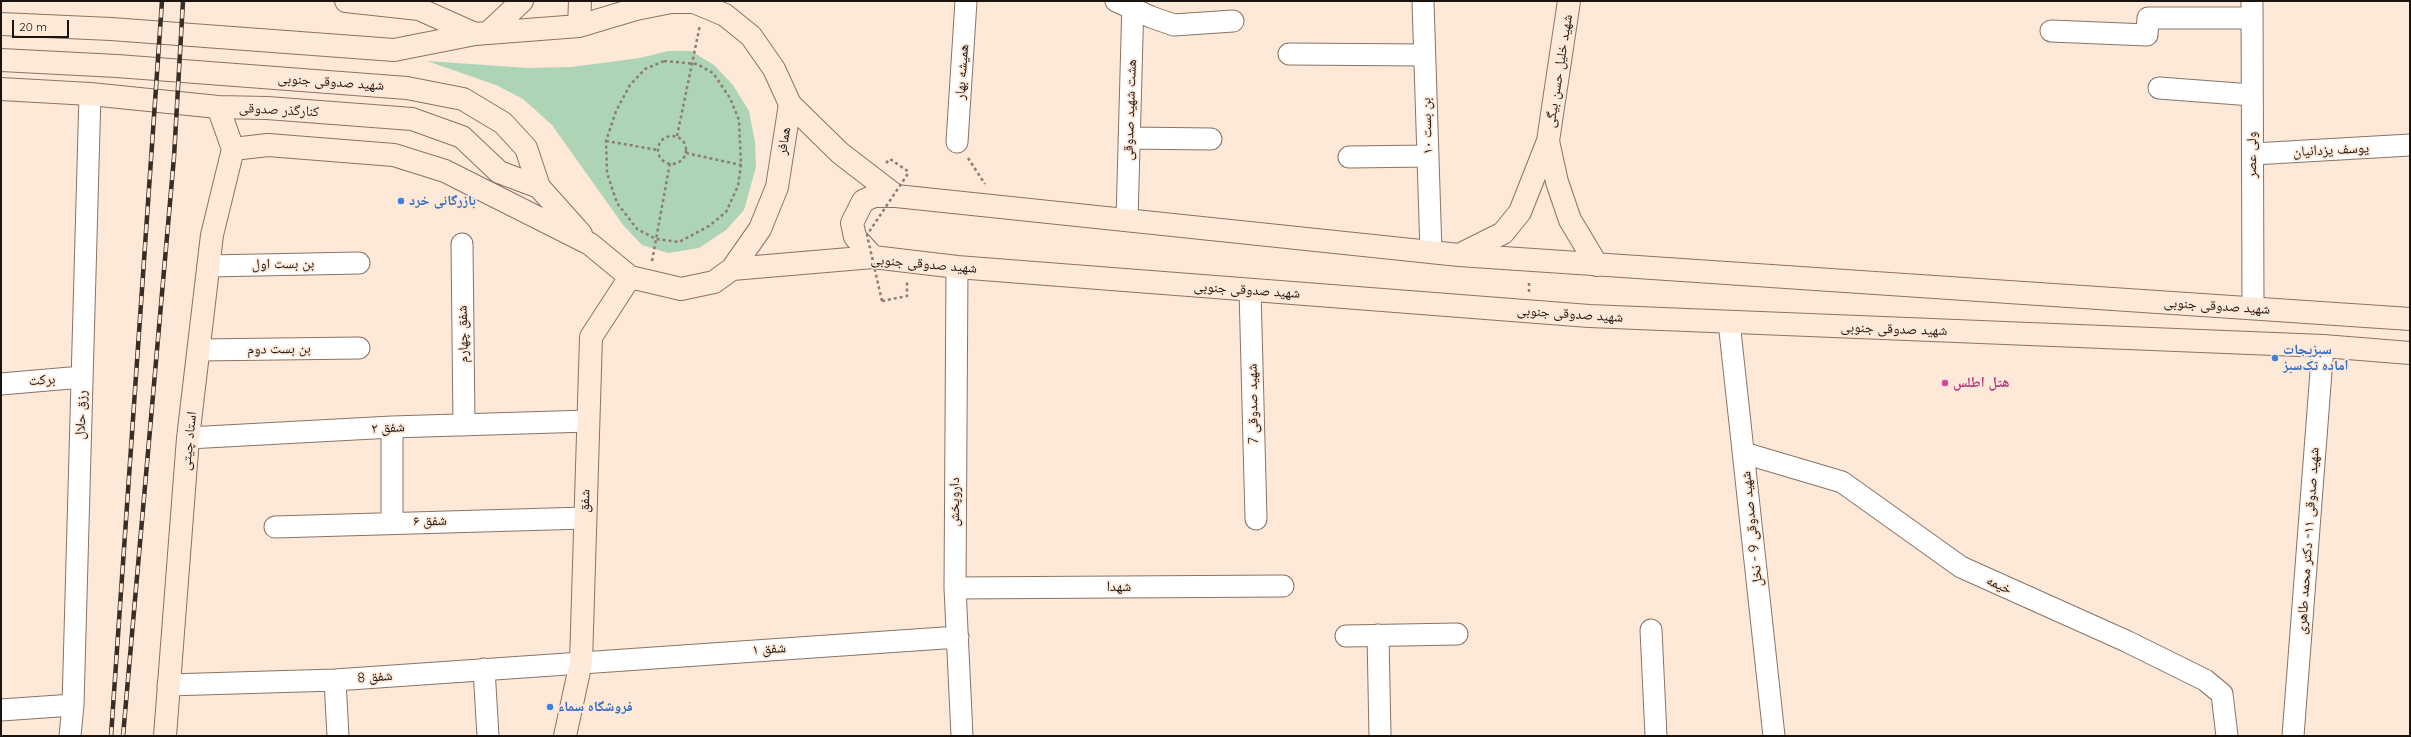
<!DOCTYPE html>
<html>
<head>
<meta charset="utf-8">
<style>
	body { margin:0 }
	#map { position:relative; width:2411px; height:737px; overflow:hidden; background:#fee8d8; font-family:Quicksand,sans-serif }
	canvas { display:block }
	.frame { position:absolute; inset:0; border:2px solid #1b140e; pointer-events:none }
	.scale { position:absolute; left:12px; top:20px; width:57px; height:18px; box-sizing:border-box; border:2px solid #1b140e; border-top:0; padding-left:5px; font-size:12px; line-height:14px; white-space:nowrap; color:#1b140e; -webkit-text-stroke:3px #fee8d8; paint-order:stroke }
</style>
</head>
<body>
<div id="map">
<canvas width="2411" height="737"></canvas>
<div class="frame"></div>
<div class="scale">20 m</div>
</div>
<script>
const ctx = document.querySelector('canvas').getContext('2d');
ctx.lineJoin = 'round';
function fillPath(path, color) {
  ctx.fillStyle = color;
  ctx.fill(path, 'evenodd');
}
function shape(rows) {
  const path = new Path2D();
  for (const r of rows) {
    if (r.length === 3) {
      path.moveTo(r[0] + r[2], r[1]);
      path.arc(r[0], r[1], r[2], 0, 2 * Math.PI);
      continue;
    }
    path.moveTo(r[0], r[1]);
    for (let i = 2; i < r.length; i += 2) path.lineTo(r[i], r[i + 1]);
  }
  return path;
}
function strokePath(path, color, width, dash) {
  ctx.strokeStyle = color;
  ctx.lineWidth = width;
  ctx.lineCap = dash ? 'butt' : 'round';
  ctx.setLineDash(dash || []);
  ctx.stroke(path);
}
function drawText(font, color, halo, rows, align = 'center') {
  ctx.font = font + ' Quicksand,"Noto Naskh Arabic",sans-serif';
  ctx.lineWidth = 3.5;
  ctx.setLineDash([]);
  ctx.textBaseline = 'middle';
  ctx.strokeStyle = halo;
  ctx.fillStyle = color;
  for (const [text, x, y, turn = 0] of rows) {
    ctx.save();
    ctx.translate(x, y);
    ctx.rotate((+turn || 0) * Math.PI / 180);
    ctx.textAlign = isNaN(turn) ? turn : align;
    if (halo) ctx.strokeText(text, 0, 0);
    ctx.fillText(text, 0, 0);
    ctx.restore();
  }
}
fillPath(shape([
	[668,51,691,51,714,65,733,85,749,111,755,142,756,167,744,210,726,230,699,248,668,253,642,245,623,225,552,125,523,99,496,85,427,61,528,68,571,67,640,58]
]), '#aed4b6');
const street = shape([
	[1116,1,1151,17,1174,25,1233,21],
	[1423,1,1431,252],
	[2252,1,2253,308],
	[2051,31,2147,35,2148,18,2252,18],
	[1289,54,1424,55],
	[2159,88,2252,95],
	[1129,138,1211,139],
	[957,142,966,1],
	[2253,154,2410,145],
	[1349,157,1428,156],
	[1127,220,1133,1],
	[462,244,464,425],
	[208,266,359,263],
	[957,267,955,588,962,736],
	[1250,290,1256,519],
	[1729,322,1774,736],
	[199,350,359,348],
	[1,384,82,377],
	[188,438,392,427,588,421],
	[1744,453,1842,482,1961,567,2126,641,2205,680,2222,694,2227,736],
	[392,522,392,427],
	[275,527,585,518],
	[955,588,1283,586],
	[1651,630,1656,736],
	[1378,635,1380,736],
	[1346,636,1457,634],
	[484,669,488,736],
	[335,680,338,736],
	[168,685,335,680,958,637],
	[1,710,73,705],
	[70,736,73,705,90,94],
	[2293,736,2323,346]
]);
const secondary = shape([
	[346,1,419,9,475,34],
	[1,24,111,29,394,50,475,34,579,26,636,9,671,2,694,2,725,15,751,36,774,69,790,104,777,187,760,229,732,269,714,282,681,289,630,277,590,244,445,171,394,155,268,145,233,149],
	[579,26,580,1],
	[488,33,522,1],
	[1,60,117,66,407,88,463,99,503,123,526,148,539,187,581,234],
	[1,89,90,94,218,107,267,108,412,119,462,137,499,172,539,187],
	[790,104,840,153,896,196,1459,255,2410,319],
	[218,107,233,149],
	[1548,141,1569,1],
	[1459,255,1503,233,1520,212,1548,141,1557,182,1570,220,1597,265],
	[873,257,855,237,852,223,863,201,874,196,896,196],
	[732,269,873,257,957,267,1589,316,2323,346,2410,353],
	[165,736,188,438,212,235,233,149],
	[565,736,581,662,591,337,630,277]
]);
strokePath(street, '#877466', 23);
strokePath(secondary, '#877466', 24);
strokePath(shape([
	[664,61,697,64,713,73,730,98,739,120,741,165,738,186,726,212,709,226,679,242,656,239,637,229,617,203,607,173,606,141,616,111,630,85,645,69,664,61],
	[677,136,700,25],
	[672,150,14],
	[606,141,658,150],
	[686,153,741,165],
	[968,158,985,184],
	[886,163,890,159,909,172],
	[652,261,670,163],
	[1529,292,1529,281],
	[882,301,907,296,907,281]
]), '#8c7d72', 2.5, [3, 3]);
strokePath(street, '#fff', 21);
strokePath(secondary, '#ffeada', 22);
const rail = shape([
	[111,736,162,1],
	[123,736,174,157,183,1]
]);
strokePath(rail, '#372e27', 4.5);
strokePath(rail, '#fee8d8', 3, [9]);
strokePath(shape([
	[882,301,867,235,909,172]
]), '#8c7d72', 2.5, [3, 3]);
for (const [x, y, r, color] of [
	[401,201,4,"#3f7fe0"],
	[2275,358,4,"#3f7fe0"],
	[1945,383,4,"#d1479c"],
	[550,707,4,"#3f7fe0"]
]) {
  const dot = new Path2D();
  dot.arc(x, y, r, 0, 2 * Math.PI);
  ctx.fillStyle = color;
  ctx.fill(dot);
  strokePath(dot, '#fee8d8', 1.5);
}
drawText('14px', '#1b140e', '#fee8d8', [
	["شهید خلیل حسن بیگی",1559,71,-81],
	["همیشه بهار",962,72,-86],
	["شهید صدوقی جنوبی",331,82,4],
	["کنارگذر صدوقی",279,110,3],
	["هشت شهید صدوقی",1130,110,-88],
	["بن بست ۱۰",1427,126,-92],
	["همافر",784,141,-81],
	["یوسف یزدانیان",2331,150,-3],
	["ولی عصر",2252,155,-90],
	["بن بست اول",283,264,-1],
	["شهید صدوقی جنوبی",924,264,5],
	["شهید صدوقی جنوبی",1247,290,4],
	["شهید صدوقی جنوبی",2217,306,4],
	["شهید صدوقی جنوبی",1570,314,4],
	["شهید صدوقی جنوبی",1894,329,2],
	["شفق چهارم",463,334,-91],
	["بن بست دوم",279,349,-1],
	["برکت",42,380,-4],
	["شهید صدوقی 7",1253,404,-91],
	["رزق حلال",81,415,-88],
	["شفق ۲",388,428,-3],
	["استاد چیتی",189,441,-84],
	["شفق",585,501,-88],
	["داروپخش",955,502,-90],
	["شفق ۶",430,521,-1],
	["شهید صدوقی 9 - نخل",1752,529,-96],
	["شهید صدوقی ۱۱- دکتر محمد طاهری",2308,541,-86],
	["خیمه",1999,585,24],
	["شهدا",1119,587],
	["شفق ۱",769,649,-4],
	["شفق 8",375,677,-4]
]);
drawText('bold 14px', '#366cbe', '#fee8d8', [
	["بازرگانی خرد",409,201],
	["سبزیجات",2283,350],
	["اماده تک‌سبز",2283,366],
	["فروشگاه سماء",558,707]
], 'left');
drawText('bold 14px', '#b23c85', '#fee8d8', [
	["هتل اطلس",1953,383]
], 'left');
</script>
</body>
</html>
